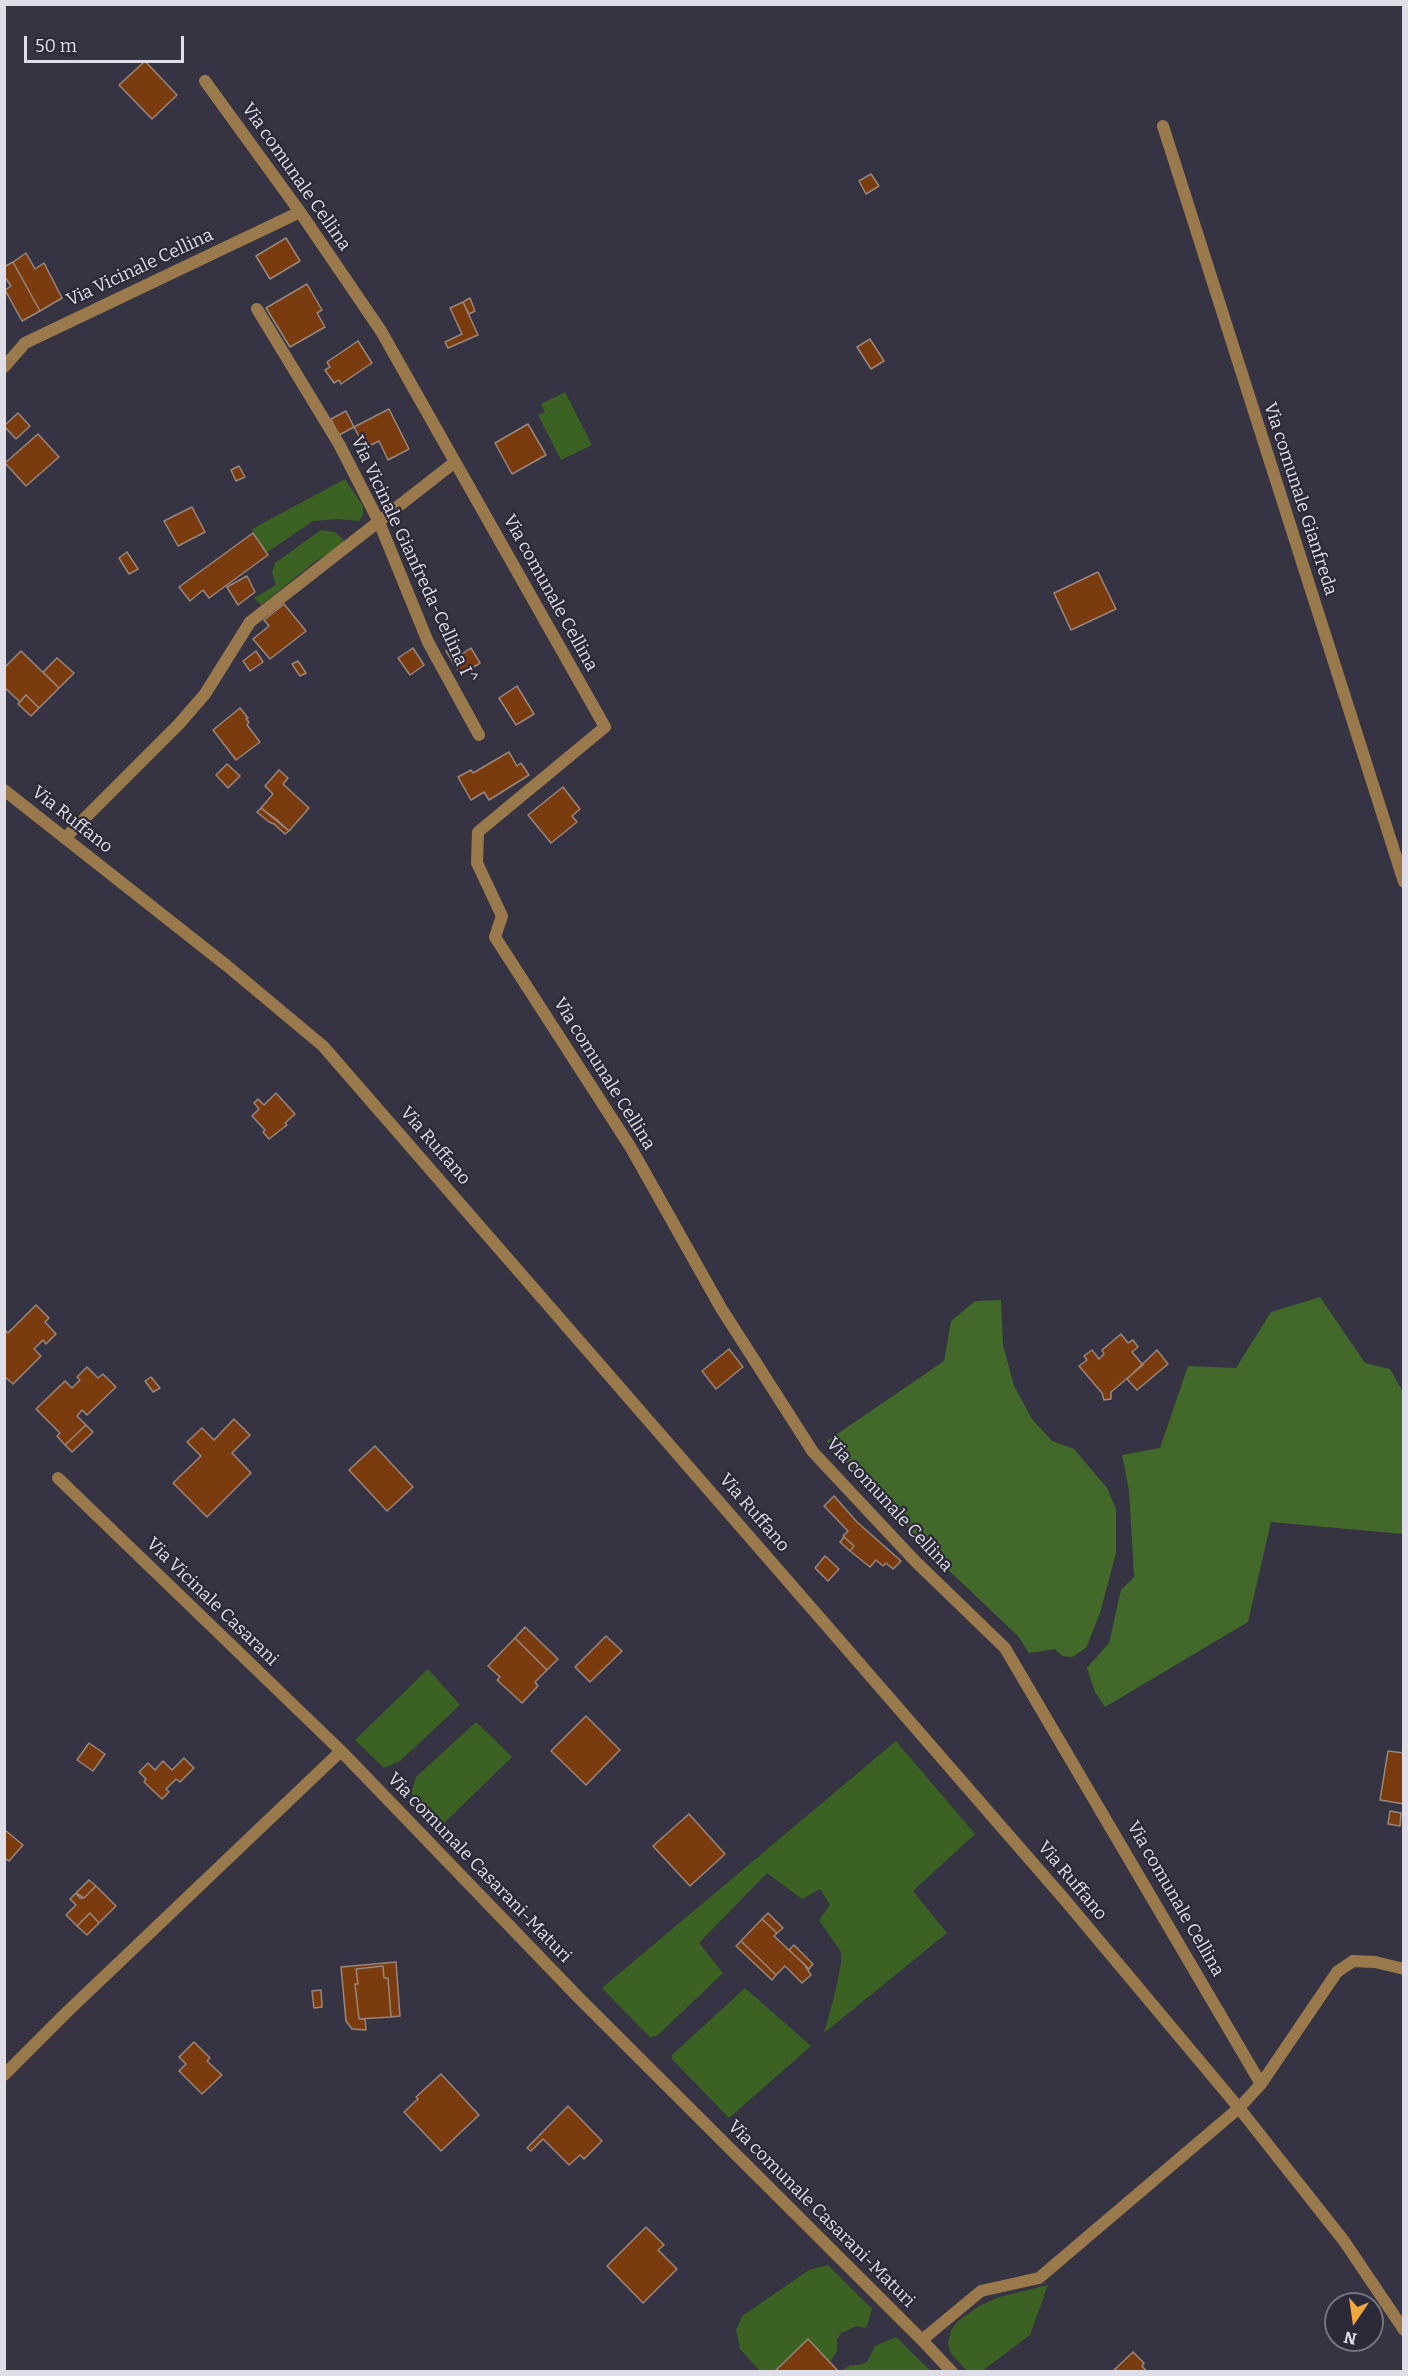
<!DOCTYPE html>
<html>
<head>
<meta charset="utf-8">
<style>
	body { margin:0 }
	#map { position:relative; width:1408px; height:2376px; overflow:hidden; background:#363443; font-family:Bitter,serif }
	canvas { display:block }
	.frame { position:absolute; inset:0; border:6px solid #dfdee8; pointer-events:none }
	.north { position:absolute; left:1324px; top:2292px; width:60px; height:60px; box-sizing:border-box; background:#2c2a39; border:2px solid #74727f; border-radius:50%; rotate:193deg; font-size:16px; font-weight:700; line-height:24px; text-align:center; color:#dfdee8 }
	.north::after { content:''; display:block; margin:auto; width:21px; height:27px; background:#f0a63e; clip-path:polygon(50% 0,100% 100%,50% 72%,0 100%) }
	.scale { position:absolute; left:24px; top:36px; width:160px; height:27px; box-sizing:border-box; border:3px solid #dfdee8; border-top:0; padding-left:8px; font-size:18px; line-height:21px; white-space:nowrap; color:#dfdee8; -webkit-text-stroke:4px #2c2a39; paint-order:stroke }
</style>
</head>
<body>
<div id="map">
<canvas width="1408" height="2376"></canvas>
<div class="frame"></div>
<div class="north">N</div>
<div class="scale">50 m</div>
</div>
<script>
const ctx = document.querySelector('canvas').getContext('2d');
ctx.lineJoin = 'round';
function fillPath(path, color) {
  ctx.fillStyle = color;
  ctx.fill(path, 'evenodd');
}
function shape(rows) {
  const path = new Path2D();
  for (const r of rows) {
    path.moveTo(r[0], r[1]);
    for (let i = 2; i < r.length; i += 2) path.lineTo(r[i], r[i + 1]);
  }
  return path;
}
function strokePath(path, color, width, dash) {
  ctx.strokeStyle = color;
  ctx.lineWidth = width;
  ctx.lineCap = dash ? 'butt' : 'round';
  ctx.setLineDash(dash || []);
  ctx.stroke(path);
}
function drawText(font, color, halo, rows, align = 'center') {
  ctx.font = font + ' Bitter,serif';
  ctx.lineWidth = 4.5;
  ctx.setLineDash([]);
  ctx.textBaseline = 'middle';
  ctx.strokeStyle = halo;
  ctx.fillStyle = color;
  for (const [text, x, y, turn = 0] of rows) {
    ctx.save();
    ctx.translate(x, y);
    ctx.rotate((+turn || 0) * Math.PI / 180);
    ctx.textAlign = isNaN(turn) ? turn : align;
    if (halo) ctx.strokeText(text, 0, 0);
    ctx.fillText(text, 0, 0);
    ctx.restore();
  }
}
fillPath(shape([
	[565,392,592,445,561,460,538,415,545,412,541,404],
	[345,479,363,506,363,515,359,521,338,519,313,521,266,553,252,529],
	[321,530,335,532,347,543,316,561,261,605,254,598,276,585,272,573,275,563],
	[428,1669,460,1705,400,1761,384,1768,355,1740],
	[476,1722,512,1757,442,1825,411,1793,416,1777],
	[896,1741,975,1834,913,1891,947,1933,824,2033,833,2001,841,1964,841,1952,819,1920,830,1905,820,1889,802,1899,767,1873,699,1943,723,1973,657,2036,650,2037,602,1988],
	[745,1988,811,2046,729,2118,672,2059,672,2055],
	[828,2265,872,2309,867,2326,865,2328,857,2326,841,2333,837,2340,837,2351,830,2362,808,2339,774,2371,760,2371,740,2349,736,2330,742,2316,809,2270],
	[1048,2285,1030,2335,982,2371,967,2371,950,2352,948,2343,951,2330,958,2321,979,2306,999,2297],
	[896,2337,931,2371,842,2371,850,2365,859,2365,867,2362,875,2346]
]), '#3b6123');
fillPath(shape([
	[1320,1297,1365,1363,1390,1369,1403,1392,1403,1534,1271,1522,1248,1622,1105,1707,1095,1692,1087,1668,1109,1643,1121,1590,1134,1577,1129,1490,1122,1455,1160,1448,1188,1366,1236,1368,1271,1312],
	[1001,1300,1003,1345,1014,1386,1032,1419,1052,1441,1074,1449,1107,1488,1116,1509,1116,1553,1100,1613,1086,1648,1072,1657,1062,1656,1055,1649,1029,1653,1018,1636,941,1563,827,1441,944,1361,951,1321,975,1301]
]), '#426929');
const building = shape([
	[145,61,177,95,152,119,119,85,145,61],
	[871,174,879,186,866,194,859,181,871,174],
	[286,238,300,261,270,279,256,256,286,238],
	[26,253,35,269,44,263,62,298,40,311,13,262,26,253],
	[13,262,40,311,22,321,5,290,11,286,4,276,4,267,13,262],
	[307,284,322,310,317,313,325,327,290,347,266,308,307,284],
	[470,298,475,311,469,314,463,302,470,298],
	[463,302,478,335,448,348,445,342,462,334,450,308,463,302],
	[870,339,884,361,871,369,857,347,870,339],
	[358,341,372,363,341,384,339,380,334,383,325,370,330,367,327,362,358,341],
	[389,409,409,449,388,460,379,441,365,448,354,427,389,409],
	[346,411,354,427,339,435,331,419,346,411],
	[18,413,30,426,16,439,4,426,18,413],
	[528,424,546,455,512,474,495,443,528,424],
	[38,434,59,457,26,486,5,463,38,434],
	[239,466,245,477,236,481,231,470,239,466],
	[192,507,205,532,178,546,164,521,192,507],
	[253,533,268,555,209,598,203,590,190,601,179,587,253,533],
	[127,552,138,569,129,574,119,558,127,552],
	[1098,572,1116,609,1071,630,1054,593,1098,572],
	[247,576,255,592,238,605,227,587,247,576],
	[284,604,306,631,270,659,253,639,269,626,264,620,284,604],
	[456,644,462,654,471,648,480,663,461,675,446,651,456,644],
	[413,648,424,665,410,675,398,658,413,648],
	[21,651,59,688,39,708,26,695,20,702,4,687,4,668,21,651],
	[256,651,263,662,250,671,243,661,256,651],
	[57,658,74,673,59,688,43,672,57,658],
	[298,661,306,673,300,676,292,664,298,661],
	[517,686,534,714,516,725,499,698,517,686],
	[26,695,39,708,31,716,18,704,26,695],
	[240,708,248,718,246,719,249,722,247,725,260,742,236,760,213,730,240,708],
	[509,752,517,766,521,763,529,775,489,800,484,792,471,800,458,777,471,770,473,773,509,752],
	[227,764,240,776,228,788,216,775,227,764],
	[279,770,288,778,283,784,309,808,289,831,261,808,273,794,265,786,279,770],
	[563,787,580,809,572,816,577,822,551,843,528,815,563,787],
	[261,808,276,819,289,831,285,834,274,824,269,822,257,812,261,808],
	[276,1093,295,1114,285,1123,287,1125,269,1139,263,1132,265,1130,252,1116,259,1109,254,1103,258,1099,264,1105,276,1093],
	[36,1305,49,1318,45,1322,56,1334,46,1344,43,1340,34,1349,41,1356,13,1384,4,1376,4,1329,8,1333,36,1305],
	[1121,1334,1128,1343,1133,1340,1138,1347,1132,1352,1143,1365,1111,1392,1111,1399,1104,1400,1102,1393,1079,1366,1087,1360,1084,1356,1092,1350,1099,1359,1104,1354,1102,1350,1121,1334],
	[729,1349,743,1367,716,1389,702,1371,729,1349],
	[1157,1350,1168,1364,1137,1390,1127,1379,1157,1350],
	[87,1367,98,1378,103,1374,116,1387,87,1415,82,1410,77,1416,86,1425,65,1445,57,1436,60,1433,36,1409,65,1381,72,1388,80,1380,77,1377,87,1367],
	[151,1377,160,1388,153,1392,145,1381,151,1377],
	[234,1419,250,1435,232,1453,251,1473,207,1517,173,1483,201,1456,187,1442,202,1428,214,1440,234,1419],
	[86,1425,93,1432,72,1452,65,1445,86,1425],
	[375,1446,413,1487,387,1511,349,1470,375,1446],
	[834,1496,857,1522,901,1561,893,1569,886,1563,883,1566,876,1560,870,1567,850,1551,854,1546,843,1536,848,1531,824,1506,834,1496],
	[844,1537,854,1546,850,1551,840,1542,844,1537],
	[825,1556,839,1569,828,1581,815,1568,825,1556],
	[525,1627,558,1659,547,1670,515,1638,525,1627],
	[606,1636,622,1651,590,1682,575,1667,606,1636],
	[515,1638,547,1670,535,1682,538,1686,522,1703,497,1680,500,1677,488,1666,515,1638],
	[586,1716,620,1750,586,1785,551,1751,586,1716],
	[89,1743,105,1754,93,1771,77,1760,89,1743],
	[1388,1751,1404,1753,1404,1804,1380,1800,1388,1751],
	[184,1758,194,1768,180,1782,176,1779,166,1789,169,1792,162,1799,144,1782,146,1779,139,1772,148,1763,155,1770,163,1761,172,1770,184,1758],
	[1390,1811,1401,1813,1400,1826,1388,1824,1390,1811],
	[689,1814,725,1854,690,1886,653,1846,689,1814],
	[5,1830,23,1845,9,1861,4,1858,5,1830],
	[89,1880,96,1886,84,1898,80,1898,76,1893,89,1880],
	[96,1886,116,1906,99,1923,90,1913,77,1926,66,1915,76,1905,70,1899,76,1893,84,1898,96,1886],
	[90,1913,99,1923,87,1935,77,1926,90,1913],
	[768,1913,783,1928,777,1933,762,1919,768,1913],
	[762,1919,777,1933,774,1936,804,1964,811,1975,802,1983,785,1966,776,1975,741,1941,762,1919],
	[741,1941,776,1975,772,1980,736,1946,741,1941],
	[794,1945,813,1964,809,1969,789,1950,794,1945],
	[396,1962,400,2016,391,2017,388,1978,384,1978,383,1966,356,1969,358,1984,355,1984,359,2019,365,2019,366,2030,352,2029,346,2021,341,1967,396,1962],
	[383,1966,384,1978,388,1978,391,2017,359,2019,355,1984,358,1984,356,1969,383,1966],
	[321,1990,322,2007,314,2008,312,1991,321,1990],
	[194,2042,210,2058,207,2061,222,2075,202,2094,179,2071,186,2064,179,2057,194,2042],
	[441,2074,479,2115,441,2151,404,2112,418,2099,416,2097,441,2074],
	[568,2106,602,2141,584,2159,580,2155,569,2165,543,2139,531,2151,527,2148,568,2106],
	[646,2227,664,2245,658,2250,677,2269,643,2303,607,2266,646,2227],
	[808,2339,839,2372,774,2372,808,2339],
	[1133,2352,1144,2363,1142,2366,1147,2372,1112,2372,1133,2352]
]);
fillPath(building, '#7a3b0f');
strokePath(building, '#99877d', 1.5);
strokePath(shape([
	[205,81,300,212,381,331,605,727,478,832,477,863,502,916,495,937,631,1148,721,1308,813,1452,915,1561,1005,1648,1261,2084],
	[1163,126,1404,882],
	[257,309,339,444,379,522,428,642,479,735],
	[4,367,25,343,300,212],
	[65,838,179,724,205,694,250,622,455,462],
	[58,1478,341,1751],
	[4,2075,68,2011,341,1751,579,1998,922,2340],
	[952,2372,922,2340,981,2291,1039,2278,1239,2108,1261,2084,1337,1972,1353,1961,1375,1962,1404,1969]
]), '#9a7a4d', 12);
strokePath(shape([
	[4,790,226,965,323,1046,1065,1900,1239,2108,1344,2241,1404,2330]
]), '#9a7a4d', 12);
drawText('18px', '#dfdee8', '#2c2a39', [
	["Via comunale Cellina",296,177,55],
	["Via Vicinale Cellina",140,268,-25],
	["Via comunale Gianfreda",1300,499,72],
	["Via Vicinale Gianfreda-Cellina I^",413,560,65],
	["Via comunale Cellina",550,593,61],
	["Via Ruffano",72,820,38],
	["Via comunale Cellina",604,1074,58],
	["Via Ruffano",435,1146,49],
	["Via comunale Cellina",889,1505,47],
	["Via Ruffano",754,1513,49],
	["Via Vicinale Casarani",212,1602,44],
	["Via comunale Casarani-Maturi",479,1868,46],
	["Via Ruffano",1072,1881,50],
	["Via comunale Cellina",1175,1899,60],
	["Via comunale Casarani-Maturi",821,2214,45]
]);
</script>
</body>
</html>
